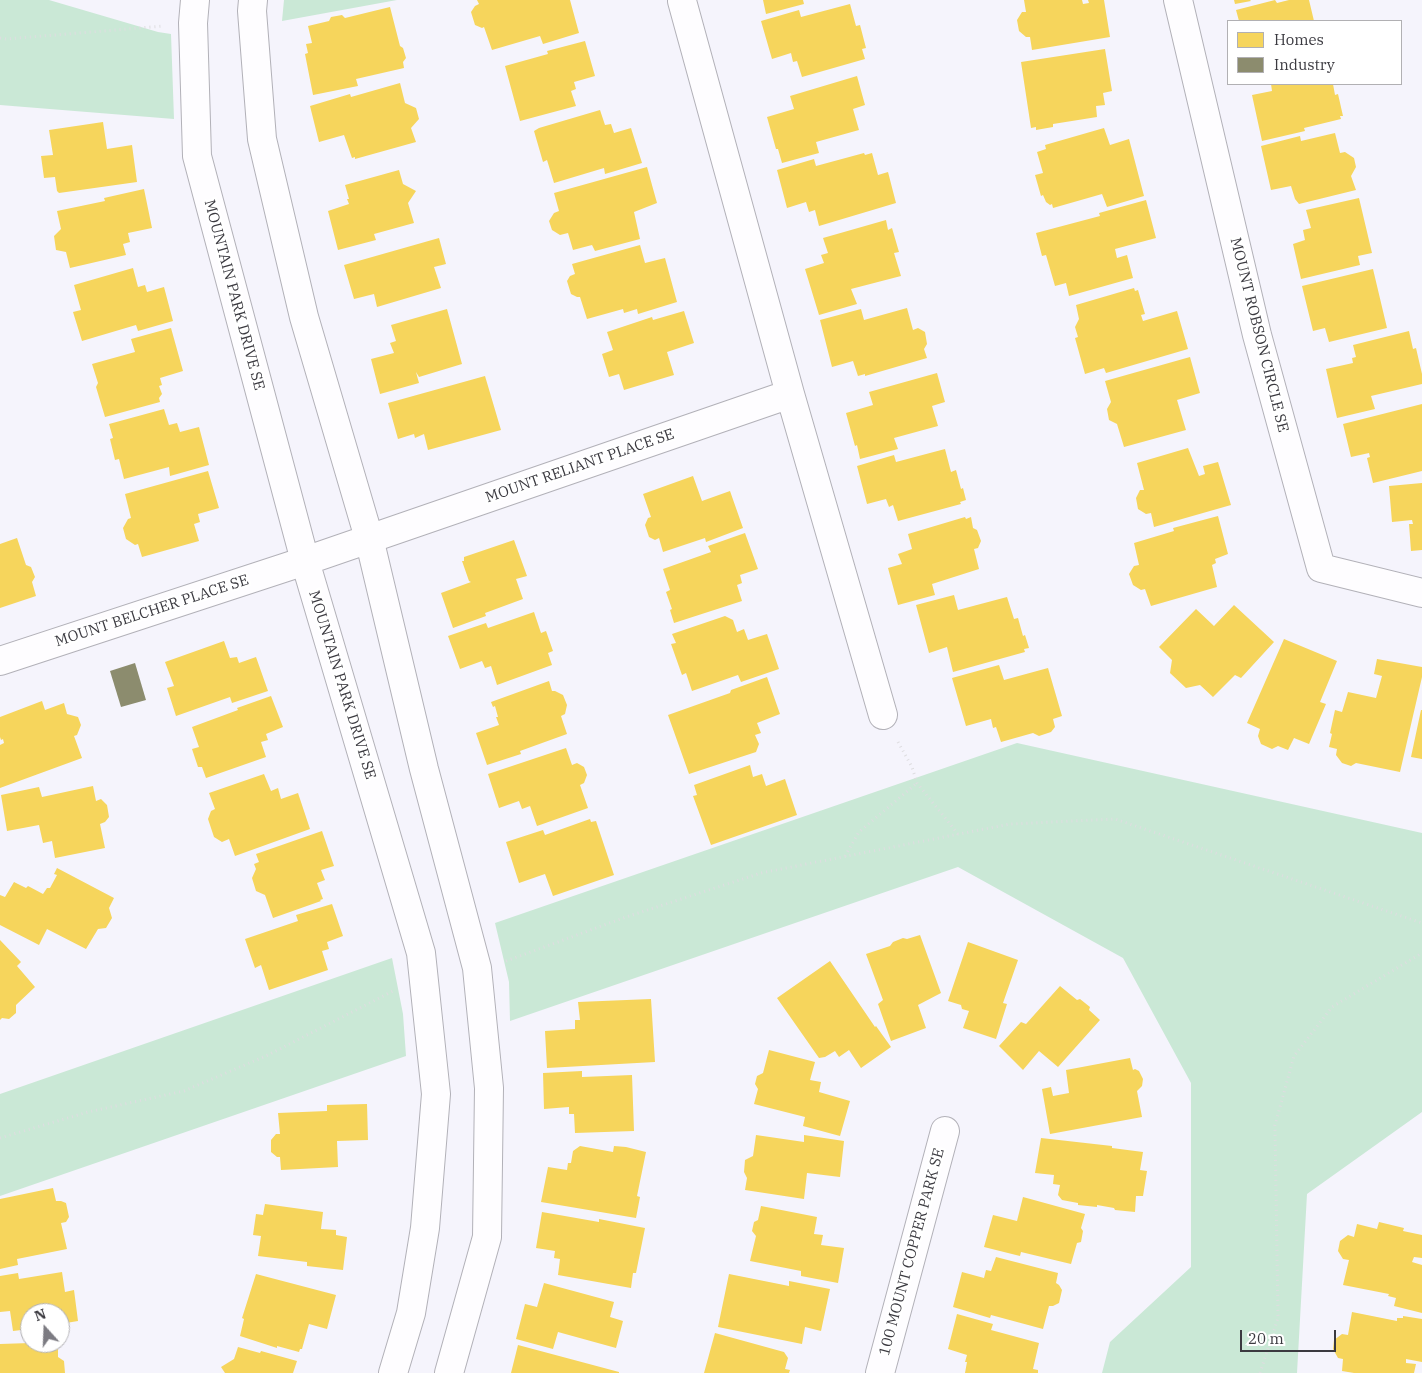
<!DOCTYPE html>
<html>
<head>
<meta charset="utf-8">
<style>
	body { margin:0 }
	#map { position:relative; width:1422px; height:1373px; overflow:hidden; background:#f5f4fc; font-family:"IBM Plex Serif",serif }
	canvas { display:block }
	.legend { position:absolute; left:1227px; top:20px; width:175px; height:65px; box-sizing:border-box; background:#fff; border:1px solid #b1b0b3; margin:0; padding:6px 9px; list-style:none; font-size:15px; color:#3b3a40 }
	.legend li { display:flex; align-items:center; gap:10px; height:25px }
	.legend b { width:25px; border:1px solid #b1b0b3 }
	.north { position:absolute; left:20px; top:1303px; width:50px; height:50px; box-sizing:border-box; background:#fff; border:1px solid #b1b0b3; border-radius:50%; rotate:340deg; font-size:14px; font-weight:700; line-height:20px; text-align:center; color:#3b3a40 }
	.north::after { content:''; display:block; margin:auto; width:18px; height:22px; background:#7c7b82; clip-path:polygon(50% 0,100% 100%,50% 72%,0 100%) }
	.scale { position:absolute; left:1240px; top:1330px; width:96px; height:22px; box-sizing:border-box; border:2px solid #3b3a40; border-top:0; padding-left:6px; font-size:15px; line-height:18px; white-space:nowrap; color:#3b3a40; -webkit-text-stroke:4px #fff; paint-order:stroke }
</style>
</head>
<body>
<div id="map">
<canvas width="1422" height="1373"></canvas>
<ul class="legend">
<li><b style="height:14px;background:#f6d55c"></b>Homes</li>
<li><b style="height:14px;background:#8c8c6e"></b>Industry</li>
</ul>
<div class="north">N</div>
<div class="scale">20 m</div>
</div>
<script>
const ctx = document.querySelector('canvas').getContext('2d');
ctx.lineJoin = 'round';
function fillPath(path, color) {
  ctx.fillStyle = color;
  ctx.fill(path, 'evenodd');
}
function shape(rows) {
  const path = new Path2D();
  for (const r of rows) {
    path.moveTo(r[0], r[1]);
    for (let i = 2; i < r.length; i += 2) path.lineTo(r[i], r[i + 1]);
  }
  return path;
}
function strokePath(path, color, width, dash) {
  ctx.strokeStyle = color;
  ctx.lineWidth = width;
  ctx.lineCap = dash ? 'butt' : 'round';
  ctx.setLineDash(dash || []);
  ctx.stroke(path);
}
function drawText(font, color, halo, rows, align = 'center') {
  ctx.font = font + ' "IBM Plex Serif",serif';
  ctx.lineWidth = 5;
  ctx.setLineDash([]);
  ctx.textBaseline = 'middle';
  ctx.strokeStyle = halo;
  ctx.fillStyle = color;
  for (const [text, x, y, turn = 0] of rows) {
    ctx.save();
    ctx.translate(x, y);
    ctx.rotate((+turn || 0) * Math.PI / 180);
    ctx.textAlign = isNaN(turn) ? turn : align;
    if (halo) ctx.strokeText(text, 0, 0);
    ctx.fillText(text, 0, 0);
    ctx.restore();
  }
}
fillPath(shape([
	[0,0,49,0,158,32,171,34,174,119,0,105],
	[284,0,397,0,282,21],
	[1017,743,1422,833,1422,1112,1307,1194,1297,1373,1102,1373,1110,1342,1191,1267,1191,1083,1123,958,958,867,510,1021,509,982,495,923],
	[392,958,403,1014,406,1056,0,1196,0,1094]
]), '#cae8d6');
fillPath(shape([
	[477,0,570,0,579,33,543,44,540,36,492,50,484,27,482,28,475,25,471,12,475,6,479,4],
	[763,0,803,0,804,4,766,14],
	[1024,0,1082,0,1083,4,1089,3,1088,0,1104,0,1110,37,1032,50,1030,37,1026,37,1019,31,1017,20,1022,12,1026,12],
	[1234,0,1250,0,1251,1,1235,4],
	[1275,0,1277,3,1289,0,1309,0,1314,21,1239,21,1236,10],
	[850,4,856,26,860,25,866,48,862,49,865,59,802,77,797,61,793,62,791,53,772,59,761,21,799,10,801,17],
	[390,7,400,46,403,48,406,58,403,62,404,68,356,79,358,86,313,95,305,54,308,53,306,44,312,43,308,26,329,21,331,17,342,15,345,18],
	[585,41,595,76,574,82,576,89,571,91,576,106,520,121,505,66,548,54,547,51],
	[1105,49,1112,91,1103,93,1105,105,1096,106,1097,117,1053,124,1053,127,1036,130,1036,127,1031,128,1021,62],
	[857,76,865,105,853,109,859,130,816,142,819,153,782,163,778,149,776,149,767,117,794,109,790,96],
	[400,83,405,103,416,108,419,119,411,128,416,142,355,159,355,157,352,158,344,135,319,142,310,106,350,94,351,97],
	[1271,84,1333,84,1335,95,1338,94,1343,116,1340,116,1341,119,1304,128,1305,131,1262,141,1252,95,1272,91],
	[600,110,605,125,611,124,614,133,631,128,642,163,605,174,604,168,554,183,547,160,543,162,534,131,539,128],
	[103,122,107,149,132,145,137,182,59,193,57,191,55,177,44,178,41,156,53,155,49,130],
	[1104,128,1110,145,1129,139,1144,196,1107,207,1102,194,1053,208,1052,204,1050,205,1046,202,1043,195,1041,196,1035,175,1043,173,1037,152,1046,149,1045,145],
	[1335,133,1340,153,1345,152,1354,158,1356,167,1351,176,1356,190,1299,204,1295,199,1291,186,1271,190,1261,146,1300,136,1301,141],
	[864,153,865,155,872,153,878,175,888,172,896,203,819,226,815,210,809,212,806,202,787,208,777,170,814,159,816,166],
	[647,167,657,203,634,212,640,239,595,251,592,245,573,250,568,233,560,235,552,230,549,221,554,213,559,211,554,193],
	[399,170,403,184,416,191,408,203,414,223,374,234,376,240,338,250,328,211,349,204,347,199,349,199,345,185],
	[144,189,152,228,128,233,130,242,123,244,126,255,70,268,66,252,56,250,54,236,61,229,57,211,105,201,104,198],
	[1359,198,1372,253,1358,256,1360,265,1301,279,1293,244,1305,240,1303,230,1311,228,1306,210],
	[1146,200,1156,238,1115,249,1117,258,1127,255,1133,278,1069,296,1066,283,1055,286,1046,255,1042,256,1036,233,1100,216,1099,213],
	[886,220,888,230,892,228,899,252,894,253,901,276,851,289,857,304,819,315,805,269,824,263,821,255,828,253,823,238],
	[439,238,446,264,434,267,441,288,377,307,374,294,354,299,344,265],
	[640,245,645,263,665,258,677,302,638,314,637,309,624,313,623,309,587,319,580,297,577,297,571,294,567,281,570,276,575,274,572,264],
	[133,268,138,287,145,285,147,292,164,287,173,321,138,331,136,325,82,341,73,312,81,310,74,285],
	[1373,269,1387,328,1329,342,1325,328,1313,331,1302,286],
	[1134,288,1135,291,1138,290,1145,314,1141,315,1143,321,1177,311,1188,349,1106,373,1104,368,1085,374,1075,338,1078,337,1075,327,1079,319,1076,305],
	[907,308,913,330,918,328,925,332,927,344,924,349,927,358,865,376,865,374,858,376,853,361,832,367,820,320,861,309,864,320],
	[447,309,462,364,419,377,416,372,419,383,380,394,371,359,394,353,390,343,396,341,391,325],
	[684,311,694,343,667,352,674,375,624,390,619,374,609,377,602,354,613,350,607,332,652,317,653,320],
	[171,328,183,371,160,378,162,385,159,386,162,394,159,398,160,402,105,417,96,387,98,383,92,364,135,352,131,339],
	[1409,331,1413,349,1416,348,1422,374,1422,384,1371,396,1375,409,1337,418,1326,369,1353,363,1352,358,1356,357,1353,345],
	[1190,357,1200,393,1177,400,1186,430,1124,447,1117,424,1109,420,1107,409,1111,402,1105,381],
	[937,373,945,402,932,406,938,426,894,438,898,449,860,459,857,445,855,446,846,413,873,405,869,392],
	[485,376,501,430,428,450,424,434,415,438,414,434,398,439,388,403],
	[1422,404,1422,471,1373,483,1367,458,1370,457,1369,453,1351,457,1343,424],
	[164,409,169,425,177,423,180,432,199,427,209,465,170,476,169,467,124,479,119,459,115,460,110,439,113,438,109,424],
	[1188,448,1199,476,1205,474,1203,466,1218,462,1231,505,1154,527,1151,513,1146,514,1138,509,1136,498,1140,490,1144,490,1137,463],
	[945,449,951,472,956,470,961,489,963,488,966,500,960,502,961,504,898,521,893,505,889,507,886,499,867,504,857,466,894,455,896,462],
	[208,471,219,508,198,514,200,522,194,524,199,541,142,557,138,544,135,545,126,539,123,528,128,519,131,518,125,494],
	[693,476,702,501,730,491,743,528,706,542,705,538,663,552,659,538,655,540,649,537,645,525,648,518,651,517,643,494],
	[1422,483,1422,550,1411,551,1409,524,1413,524,1412,520,1392,522,1389,486],
	[1218,516,1228,554,1215,559,1216,563,1212,565,1217,587,1151,606,1145,589,1141,590,1133,585,1129,574,1134,566,1139,565,1134,543,1174,531,1173,528],
	[965,517,966,519,971,517,973,528,977,530,981,541,978,548,974,549,979,569,932,584,935,595,898,605,888,568,902,564,898,554,912,549,908,534],
	[745,533,758,569,740,575,742,583,737,585,742,601,674,623,670,610,672,609,666,592,670,590,663,569,711,552,708,546],
	[17,538,26,565,31,567,35,577,32,582,36,596,0,608,0,544],
	[514,540,527,576,516,579,523,599,485,613,486,616,453,628,441,593,471,582,469,581,462,561,464,561,464,557],
	[954,595,958,610,1007,597,1014,619,1018,618,1023,636,1025,635,1029,648,1024,649,1025,652,953,672,947,647,929,653,916,605],
	[1234,605,1274,642,1241,678,1235,675,1213,697,1200,685,1186,688,1170,673,1172,660,1159,647,1196,609,1214,626],
	[534,612,541,633,546,631,553,651,548,653,552,665,497,685,491,666,485,668,482,661,460,669,448,636,486,623,488,628],
	[725,616,733,620,737,632,744,629,748,640,767,634,779,669,741,682,738,675,692,691,686,673,682,675,671,644,676,643,672,634],
	[1284,639,1337,661,1320,702,1326,704,1309,744,1294,738,1288,750,1278,746,1272,749,1261,744,1258,736,1260,729,1247,723],
	[224,641,230,658,237,657,239,663,256,657,268,691,232,703,230,697,176,716,167,688,174,686,165,662],
	[1377,659,1422,667,1422,677,1400,772,1356,763,1351,766,1342,763,1336,755,1337,749,1329,747,1332,734,1330,733,1335,710,1342,712,1348,692,1376,698,1382,676,1374,674],
	[999,665,1004,680,1048,668,1062,716,1053,719,1055,727,1051,732,1039,736,1033,733,1001,742,996,727,993,728,991,719,966,726,952,678],
	[767,677,780,714,757,723,761,733,755,735,759,744,756,752,689,774,668,715,730,693,731,690],
	[549,681,552,691,555,691,563,695,567,705,565,714,561,716,567,734,520,751,521,754,487,765,476,733,499,725,496,717,498,717,495,706,493,707,491,702],
	[271,696,283,727,266,734,268,740,261,742,266,757,206,778,202,767,198,767,192,749,199,747,192,727,238,710,237,708],
	[42,701,45,710,64,703,67,714,78,717,81,725,77,735,74,736,82,758,0,788,0,745,4,743,3,739,1,740,0,737,0,717],
	[1421,710,1422,710,1422,759,1411,757],
	[566,748,572,765,577,763,584,767,587,775,584,783,580,785,588,808,537,826,530,806,522,809,519,801,499,808,488,774],
	[750,765,753,777,762,774,766,786,785,779,797,815,711,845,693,796,697,795,694,785],
	[264,774,271,791,278,788,281,799,298,793,310,829,235,856,229,839,222,842,214,837,208,819,211,811,215,809,209,793],
	[93,786,96,801,101,799,107,805,109,817,105,822,100,824,105,848,55,858,52,841,43,843,39,825,7,831,1,795,39,787,42,797],
	[590,819,591,822,596,821,614,875,553,896,545,874,519,883,506,842,543,830,545,835],
	[322,831,334,866,321,870,325,880,317,883,323,899,320,900,321,901,273,918,265,895,256,891,252,878,256,869,254,864,259,862,256,854],
	[57,868,114,898,109,908,112,918,106,928,98,929,86,949,47,929,39,945,0,925,0,895,5,897,14,882,26,888,28,886,43,894,47,888,50,888,57,875,54,874],
	[332,904,343,936,327,942,329,949,322,951,328,970,269,990,261,965,255,968,245,939,298,921,296,915],
	[920,935,941,993,918,1005,926,1028,891,1041,878,1004,883,1000,866,954,890,946,893,942,903,938,907,939],
	[0,940,21,962,17,966,35,987,16,1005,16,1013,9,1019,2,1018,0,1020],
	[968,942,1018,960,1003,1003,1007,1004,996,1039,963,1028,969,1011,962,1009,961,1005,948,1001],
	[830,961,875,1027,876,1026,891,1047,861,1068,849,1050,839,1057,835,1051,825,1057,819,1058,777,998],
	[1060,986,1077,1000,1080,999,1090,1007,1089,1010,1100,1020,1058,1067,1039,1051,1023,1070,999,1046,1021,1022,1026,1024],
	[651,999,655,1062,547,1068,545,1031,575,1029,575,1020,580,1020,578,1002],
	[769,1050,815,1062,810,1080,821,1082,819,1092,850,1101,840,1136,803,1126,805,1117,754,1104,758,1089,755,1084,757,1076,763,1073],
	[1130,1058,1133,1070,1135,1069,1139,1071,1143,1079,1142,1086,1137,1091,1142,1117,1050,1134,1042,1089,1051,1087,1053,1096,1069,1093,1066,1070],
	[582,1071,582,1077,632,1075,634,1131,575,1133,574,1114,569,1114,569,1107,544,1109,543,1073],
	[367,1104,368,1140,337,1141,338,1167,281,1170,280,1157,277,1157,271,1152,271,1140,276,1134,280,1134,278,1113,327,1111,327,1105],
	[756,1135,804,1142,804,1135,844,1141,840,1177,807,1173,804,1199,745,1190,747,1178,744,1172,745,1160,753,1156],
	[1041,1138,1112,1146,1112,1148,1143,1152,1140,1170,1147,1171,1143,1196,1136,1196,1135,1212,1115,1210,1114,1208,1097,1205,1097,1207,1078,1205,1078,1203,1062,1200,1058,1195,1060,1185,1053,1184,1054,1175,1035,1173],
	[580,1146,613,1152,614,1146,626,1147,646,1152,637,1196,640,1197,636,1218,541,1202,548,1167,567,1170,568,1163,571,1163,573,1151],
	[53,1188,56,1201,61,1201,66,1203,69,1217,66,1222,61,1223,67,1249,17,1259,18,1265,0,1269,0,1199],
	[1023,1197,1085,1214,1081,1228,1083,1231,1081,1242,1077,1243,1071,1264,1021,1252,1020,1256,984,1247,993,1215,1017,1221],
	[265,1204,323,1212,321,1229,336,1230,336,1235,347,1237,343,1270,307,1266,307,1262,258,1256,261,1236,253,1235,256,1214,263,1215],
	[761,1206,817,1217,814,1234,823,1235,821,1245,844,1248,838,1283,801,1276,801,1271,750,1261,756,1236,752,1231,754,1222,758,1220],
	[542,1212,599,1222,599,1219,645,1228,636,1273,633,1273,631,1288,558,1275,560,1259,554,1258,555,1251,536,1248],
	[1379,1222,1404,1228,1403,1231,1422,1235,1422,1258,1414,1257,1412,1262,1422,1265,1422,1313,1394,1306,1396,1298,1388,1296,1389,1294,1343,1285,1349,1260,1343,1259,1338,1251,1340,1241,1348,1235,1354,1237,1357,1224,1377,1229],
	[996,1257,1058,1273,1056,1283,1059,1285,1062,1290,1059,1303,1053,1306,1049,1306,1043,1329,991,1315,990,1318,953,1307,962,1272,984,1278,986,1270,991,1271],
	[62,1272,65,1292,74,1290,78,1321,60,1324,60,1313,30,1313,30,1329,13,1331,10,1311,0,1312,0,1276,18,1273,19,1279],
	[256,1274,336,1295,327,1329,309,1324,302,1349,300,1349,299,1352,277,1346,277,1348,240,1336,244,1319,242,1318],
	[729,1274,789,1286,789,1281,830,1289,821,1331,805,1327,802,1344,718,1327],
	[544,1283,614,1302,610,1317,623,1321,616,1348,558,1332,553,1349,516,1339,525,1304,537,1307],
	[1352,1312,1397,1321,1397,1318,1403,1318,1403,1316,1422,1319,1422,1362,1406,1359,1406,1363,1416,1364,1414,1373,1354,1373,1342,1371,1343,1359,1338,1358,1333,1349,1334,1340,1342,1334,1348,1335],
	[957,1314,993,1324,991,1330,1039,1343,1033,1369,1038,1370,1038,1373,965,1373,967,1362,965,1362,967,1355,948,1349],
	[715,1333,784,1352,788,1358,785,1369,790,1370,789,1373,704,1373],
	[30,1343,58,1343,58,1357,64,1361,65,1373,0,1373,0,1344],
	[518,1345,619,1372,619,1373,511,1373],
	[238,1347,260,1353,261,1351,297,1361,293,1373,225,1373,221,1367,234,1359]
]), '#f6d55c');
fillPath(shape([
	[135,663,146,700,121,707,110,671]
]), '#8c8c6e');
const minor = shape([
	[195,0,193,23,197,156,305,561,421,953,436,1094,425,1228,411,1313,393,1373],
	[253,0,252,11,262,139,304,317,369,538,424,769,477,968,489,1088,487,1237,449,1373],
	[1178,0,1257,335,1321,568,1422,593],
	[682,1,790,394,883,715],
	[0,661,305,561,790,394],
	[880,1373,945,1131]
]);
strokePath(minor, '#b2b1b8', 30);
strokePath(shape([
	[0,38,6,39,164,26],
	[898,742,912,767,917,783,958,834],
	[845,856,859,832,917,783],
	[506,961,626,917,761,873,1010,824,1115,819,1422,923],
	[0,1138,88,1112,184,1091,268,1055,395,990],
	[1260,1373,1278,1318,1275,1125,1294,1056,1332,1007,1422,953]
]), '#dedde0', 3, [1, 4]);
strokePath(minor, '#fefdff', 28);
drawText('15px', '#3b3a40', '#fff', [
	["MOUNTAIN PARK DRIVE SE",234,295,75],
	["MOUNT ROBSON CIRCLE SE",1259,335,76],
	["MOUNT RELIANT PLACE SE",580,466,-19],
	["MOUNT BELCHER PLACE SE",152,611,-18],
	["MOUNTAIN PARK DRIVE SE",342,685,73],
	["100 MOUNT COPPER PARK SE",912,1252,-75]
]);
</script>
</body>
</html>
